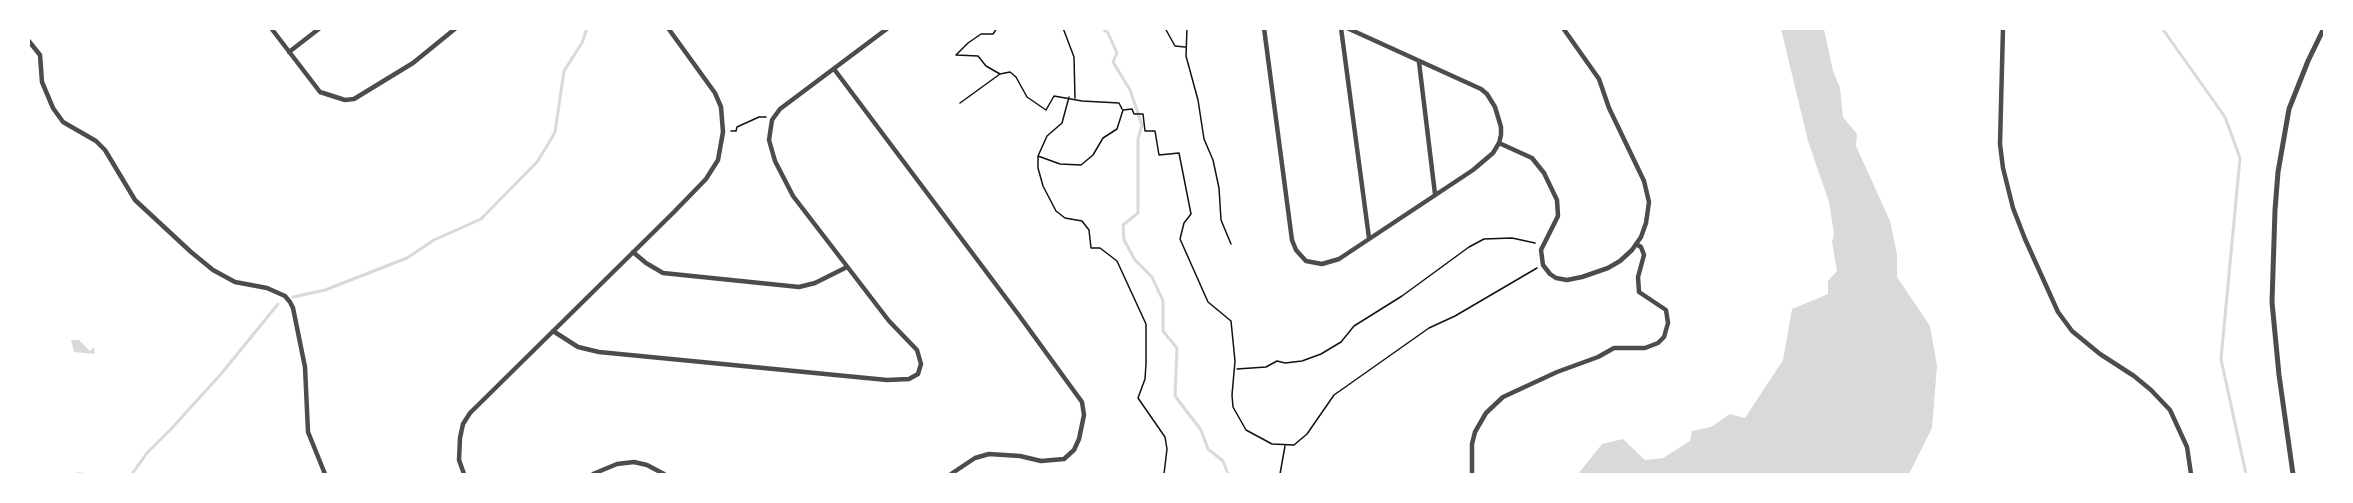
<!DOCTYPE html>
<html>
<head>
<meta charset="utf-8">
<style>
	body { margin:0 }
	#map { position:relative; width:2353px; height:503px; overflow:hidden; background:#fff; font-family:"PT Sans Narrow",sans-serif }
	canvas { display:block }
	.frame { position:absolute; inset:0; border:30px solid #fff; pointer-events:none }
</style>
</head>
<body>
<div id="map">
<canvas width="2353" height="503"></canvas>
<div class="frame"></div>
</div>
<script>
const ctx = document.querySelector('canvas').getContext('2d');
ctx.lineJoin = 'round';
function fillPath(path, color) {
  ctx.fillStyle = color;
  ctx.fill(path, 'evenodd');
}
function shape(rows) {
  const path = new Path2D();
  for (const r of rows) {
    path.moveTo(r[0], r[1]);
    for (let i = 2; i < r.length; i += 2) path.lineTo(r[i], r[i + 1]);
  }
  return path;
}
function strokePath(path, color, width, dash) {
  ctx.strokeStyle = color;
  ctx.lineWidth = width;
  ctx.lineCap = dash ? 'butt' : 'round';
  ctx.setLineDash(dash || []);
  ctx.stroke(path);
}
fillPath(shape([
	[1781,29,1824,29,1833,71,1840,88,1843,117,1857,134,1856,146,1890,221,1897,254,1897,277,1930,326,1937,366,1932,428,1909,474,1578,474,1602,444,1623,439,1645,460,1663,458,1690,441,1692,431,1711,427,1730,414,1745,418,1783,360,1792,309,1828,294,1828,281,1837,271,1832,242,1834,234,1829,202,1808,141],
	[71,340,79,340,90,351,94,347,95,354,74,352]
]), '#d9d9d9');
strokePath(shape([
	[1102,28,1108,33,1117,53,1113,62,1130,90,1142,125,1138,139,1138,213,1123,225,1124,240,1135,260,1152,277,1163,301,1163,331,1177,348,1175,396,1201,430,1208,449,1223,461,1228,474],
	[2162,28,2225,117,2240,158,2221,359,2246,474],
	[293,297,325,290,407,258,434,240,481,219,537,162,547,146,555,132,564,71,582,43,587,28],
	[76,474,82,474],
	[132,474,147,453,171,429,221,374,278,304]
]), '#d9d9d9', 3);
strokePath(shape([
	[997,28,993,34,981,34,968,43,956,55,978,56,986,66,1000,74],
	[1063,28,1074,57,1075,98],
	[1165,28,1175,46,1185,47],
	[1187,28,1186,56,1198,100,1204,139,1213,160,1219,188,1221,220,1231,244],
	[1069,97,1062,123,1047,136,1038,156,1038,168,1043,186,1056,211,1065,218,1082,221,1089,230,1091,248,1100,248,1117,261,1146,324,1146,364,1145,379,1138,398,1165,437,1167,449,1164,474],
	[960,103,1000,74,1010,72,1016,77,1027,97,1046,110,1054,96,1082,101,1119,103,1122,109],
	[731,131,736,131,737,127,759,117,766,117],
	[1038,156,1060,164,1081,165,1093,155,1103,138,1117,129,1123,110,1132,109,1134,114,1143,114,1145,131,1155,131,1159,155,1179,153,1191,214,1184,223,1180,239,1208,302,1231,321,1235,361,1232,395,1233,407,1246,430,1272,444,1294,445,1307,434,1334,395,1429,328,1455,316,1537,268],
	[1237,369,1266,367,1277,361,1285,363,1302,361,1321,354,1341,342,1354,326,1402,296,1469,247,1484,239,1512,238,1535,243],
	[1280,474,1285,446]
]), '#111', 1.5);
strokePath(shape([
	[271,28,320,92,345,100,354,99,413,63,456,28],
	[1264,28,1292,240,1296,250,1306,261,1322,264,1339,259,1473,170,1493,153,1499,143,1501,135,1501,127,1495,107,1487,94,1481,89,1347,28],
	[1341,28,1369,238],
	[2003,28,2000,144,2003,168,2013,208,2025,239,2058,312,2072,331,2100,354,2134,376,2151,390,2170,410,2187,447,2191,474],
	[28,40,40,55,42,82,53,108,63,122,96,141,105,150,135,200,191,252,213,270,235,282,267,288,285,296,290,302,293,308,305,367,308,432,325,474],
	[289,52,320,28],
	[1419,62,1435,194],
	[834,69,1018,314,1082,402,1084,415,1079,439,1074,450,1064,459,1041,461,1020,456,989,454,975,458,951,474],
	[1499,143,1532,158,1544,173,1557,200,1558,216,1541,250,1543,265,1550,274,1556,278,1567,280,1582,277,1608,268,1620,261,1632,250,1641,237,1646,223,1649,202,1644,181,1609,108,1599,79,1563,28],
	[633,252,646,263,663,273,799,287,815,283,847,267],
	[553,331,578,347,599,352,887,380,909,379,918,374,921,364,917,350,889,321,793,196,775,161,769,140,772,120,780,109,888,28],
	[464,474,459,460,460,438,463,424,470,413,674,212,706,179,718,160,723,132,721,107,715,93,668,28],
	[593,474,617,464,634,462,647,465,664,474],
	[1472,474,1472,444,1475,432,1486,413,1503,397,1557,372,1598,357,1614,348,1645,348,1658,343,1664,337,1668,323,1666,310,1639,292,1638,277,1644,255,1641,247,1636,244]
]), '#4c4c4c', 4.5);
strokePath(shape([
	[2293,474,2279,375,2272,302,2275,210,2278,172,2289,109,2308,61,2324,28]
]), '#4c4c4c', 5);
</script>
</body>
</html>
